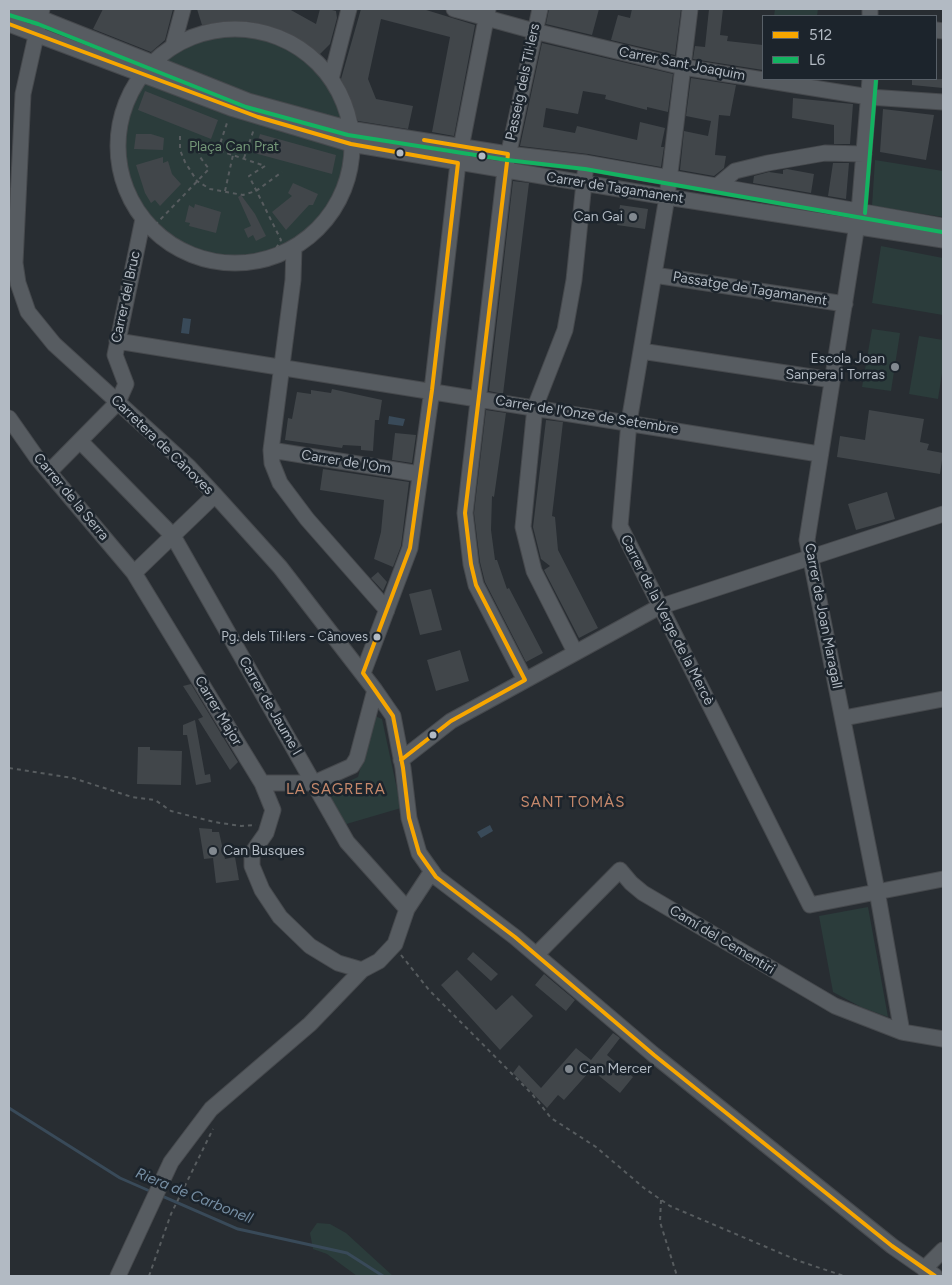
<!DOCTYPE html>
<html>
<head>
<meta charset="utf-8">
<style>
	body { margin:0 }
	#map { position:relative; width:952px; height:1285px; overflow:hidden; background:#282d32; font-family:Figtree,sans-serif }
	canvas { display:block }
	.frame { position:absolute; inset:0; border:10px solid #b2bac3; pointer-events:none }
	.legend { position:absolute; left:762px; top:15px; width:175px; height:65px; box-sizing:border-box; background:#1c242c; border:1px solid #586068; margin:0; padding:6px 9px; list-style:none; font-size:15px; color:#b2bac3 }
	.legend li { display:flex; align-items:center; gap:10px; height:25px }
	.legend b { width:25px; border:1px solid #586068 }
</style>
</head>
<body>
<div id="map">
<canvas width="952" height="1285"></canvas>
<div class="frame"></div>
<ul class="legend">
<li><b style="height:6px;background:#f7a600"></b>512</li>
<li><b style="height:6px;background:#13b361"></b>L6</li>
</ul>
</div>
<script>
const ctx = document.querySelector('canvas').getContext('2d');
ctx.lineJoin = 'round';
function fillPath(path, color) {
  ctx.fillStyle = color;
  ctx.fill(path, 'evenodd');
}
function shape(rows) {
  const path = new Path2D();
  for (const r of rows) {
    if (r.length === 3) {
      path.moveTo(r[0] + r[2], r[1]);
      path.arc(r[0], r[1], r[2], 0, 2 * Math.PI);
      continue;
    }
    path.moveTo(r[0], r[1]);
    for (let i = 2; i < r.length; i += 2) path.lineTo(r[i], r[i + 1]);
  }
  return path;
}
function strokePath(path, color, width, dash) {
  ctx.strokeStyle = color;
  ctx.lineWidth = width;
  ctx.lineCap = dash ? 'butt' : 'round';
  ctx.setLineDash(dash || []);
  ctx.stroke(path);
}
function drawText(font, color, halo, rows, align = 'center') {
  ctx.font = font + ' Figtree,sans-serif';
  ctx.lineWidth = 5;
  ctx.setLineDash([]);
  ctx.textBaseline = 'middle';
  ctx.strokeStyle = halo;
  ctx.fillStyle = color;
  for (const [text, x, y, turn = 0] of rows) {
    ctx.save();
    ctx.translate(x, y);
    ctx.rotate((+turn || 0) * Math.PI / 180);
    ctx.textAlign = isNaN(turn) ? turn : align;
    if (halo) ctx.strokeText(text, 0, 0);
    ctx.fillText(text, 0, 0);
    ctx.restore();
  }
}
fillPath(shape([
	[775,9,818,9,817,16,774,16],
	[234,146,116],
	[875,160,943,171,943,217,872,206],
	[881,246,943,258,943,315,872,303],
	[872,329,900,333,891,391,862,387],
	[919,336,943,340,943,367,938,399,909,394],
	[375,716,382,719,401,808,343,825,328,791,358,777],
	[868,907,888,1017,861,1007,833,992,819,916],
	[317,1223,330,1224,346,1233,393,1276,357,1276,327,1254,313,1249,310,1233]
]), '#2b3c3b');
fillPath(shape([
	[183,318,191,319,189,334,181,333],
	[389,416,405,419,403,426,388,424],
	[490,825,493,831,481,838,477,832]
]), '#394a59');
strokePath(shape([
	[9,1108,120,1178,152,1192],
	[160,1195,238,1229,347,1253,383,1276]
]), '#394a59', 3);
fillPath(shape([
	[103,9,173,9,165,40,151,52,93,29],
	[197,9,289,9,316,24,320,9,328,9,336,11,337,18,330,44,319,55,284,31,268,26,246,21,202,25],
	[361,9,423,9,475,25,454,136,432,132,450,37,381,19,368,79,376,99,413,106,408,129,358,121,342,84,341,79],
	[549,9,599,9,592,35,546,24],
	[632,9,681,9,675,55,611,40,618,15,630,18],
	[709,9,723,9,720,35,728,36,727,41,763,45,763,70,693,59,695,46,705,47],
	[542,43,673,74,668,112,647,107,647,110,605,99,606,95,583,91,578,114,546,108,543,127,575,133,577,126,637,140,640,122,665,128,661,147,664,147,661,167,588,154,520,146],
	[691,78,736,85,730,116,719,115,715,155,726,156,724,168,714,176,680,170,684,131,708,136,711,121,686,116],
	[912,79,943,79,943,88,912,85],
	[145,91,218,120,211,139,138,110],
	[793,98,853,104,850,144,834,144,834,125,792,118],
	[883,109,934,115,926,160,880,152],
	[136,134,151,134,164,138,163,150,134,149],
	[260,134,336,155,332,174,254,153],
	[163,157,163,163,168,161,172,174,181,184,160,206,155,200,151,203,145,193,136,165],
	[833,163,849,163,846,199,828,196],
	[787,169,814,174,811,193,753,183,754,176,769,172,783,174,783,170],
	[513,181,529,183,503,394,489,391],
	[293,183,318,194,313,205,309,205,286,230,272,212,292,196,288,193],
	[241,195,255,214,266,236,256,241,253,235,248,238,244,229,251,226,238,197],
	[195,204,221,212,216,233,189,226,190,223,185,222,189,205,194,208],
	[620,205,648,209,645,229,617,225],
	[332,389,382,400,379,420,375,420,373,451,361,450,361,446,343,445,342,448,285,440,288,418,292,419,297,392,311,394,311,390,331,393],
	[486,410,506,413,494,497,492,496,491,530,495,560,497,560,507,589,509,588,543,653,526,662,485,582,480,562,474,513],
	[869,410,924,419,920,442,929,444,927,450,943,453,940,474,837,457,840,436,865,440],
	[546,420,563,422,552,516,555,517,558,550,598,628,579,638,544,570,550,566,541,559,533,527],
	[395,433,416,435,412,463,392,460],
	[323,469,409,482,401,546,393,567,374,559,381,532,384,500,320,490],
	[887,492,895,519,856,530,848,504],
	[378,572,387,582,383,591,371,578],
	[431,589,442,630,420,635,409,594],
	[460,650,469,681,436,691,427,660],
	[191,684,238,762,230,770,198,719,203,717,183,686],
	[195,720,205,775,210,774,211,782,196,785,187,735,183,735,183,725],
	[138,747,150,747,150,750,182,751,181,785,137,784],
	[199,828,212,829,212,832,219,832,225,859,235,857,239,880,216,883,213,858,204,859],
	[473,952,498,974,491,981,467,959],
	[457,970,496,1010,512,995,533,1016,500,1050,441,985],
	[544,974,575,1000,566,1011,535,985],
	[613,1033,620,1038,607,1055,633,1077,620,1093,593,1071,590,1071,564,1100,558,1095,547,1108,513,1073,519,1065,541,1088,576,1048,591,1060]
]), '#41464a');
const minor = shape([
	[9,9,40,18,248,101,350,129,508,154,586,163,943,226],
	[42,9,23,94,15,263,18,283,28,312,54,344,189,467,215,495,280,567,375,690,393,716,403,768,409,818,419,853,436,877,515,937,654,1055,892,1246,935,1276],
	[454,9,534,31,683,67,869,97,943,102],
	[690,9,667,197,629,422,620,526,810,905,943,879],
	[870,9,870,16],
	[9,24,231,108,351,144,667,197,943,240],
	[235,146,117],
	[936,30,943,31],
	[173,46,183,9],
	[331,79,349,9],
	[870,79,859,212,807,540,877,891,902,1032],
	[717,186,735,171,768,163,825,153,864,154],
	[294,247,293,280,271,450,272,463,280,483,307,519,387,610],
	[654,275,845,304],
	[117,341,819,454],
	[641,351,832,380],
	[9,418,37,458,134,573,262,783,273,810,266,833,252,853,252,866,262,890,280,917,310,946,338,963,362,970],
	[80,441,173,536,347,842,407,909],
	[271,450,420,474],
	[50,471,118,402,126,384,115,355,143,219],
	[134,573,215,495],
	[575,652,534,571,523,527,535,407,565,330,574,280,585,173],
	[363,673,410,548,432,390,458,163,488,9],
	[525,680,476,585,471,564,465,513,505,170,540,9],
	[844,718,943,699],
	[401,760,451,721,659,607,943,514],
	[262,783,314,783,352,766,357,758,375,690],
	[536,955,620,870,631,883,643,893,835,1006,902,1032,943,1039],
	[924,1269,943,1250],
	[118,1276,171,1162,211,1109,310,1024,362,970,379,961,395,944,407,909,432,871]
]);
strokePath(minor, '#46494d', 17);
strokePath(shape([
	[180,136,180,150,185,162,197,181,210,189,243,195,256,191,282,172],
	[197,143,265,166],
	[218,150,228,120],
	[244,158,254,129],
	[265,166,249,176,281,240,271,257],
	[225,191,233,155],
	[155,225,209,169,200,157,197,143],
	[9,768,73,778,132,797,155,800,171,811,214,822,241,826,256,825],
	[401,955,429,990,532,1094,551,1118,596,1147,644,1188,670,1206,799,1261,844,1276],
	[661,1200,660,1222,677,1276],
	[149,1276,171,1214,213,1129]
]), '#575c5f', 2, [4, 4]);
strokePath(minor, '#575c61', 15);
strokePath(shape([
	[9,24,258,117,351,144,458,163,432,390,410,548,363,673,393,716,403,768,409,818,419,853,436,877,515,937,654,1055,892,1246,935,1276],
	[401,760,451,721,525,680,476,585,471,564,465,513,508,154,424,140]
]), '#f7a600', 4);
strokePath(shape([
	[9,15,38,24,246,107,348,135,507,160,585,169,942,232],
	[865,213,876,80]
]), '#13b361', 4);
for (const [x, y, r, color] of [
	[400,153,4.5,"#b2bac3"],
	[482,156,4.5,"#b2bac3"],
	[633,217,5,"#828990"],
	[895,367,5,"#828990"],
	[377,637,4.5,"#b2bac3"],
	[433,735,4.5,"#b2bac3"],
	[213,851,5,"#828990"],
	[569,1069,5,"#828990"]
]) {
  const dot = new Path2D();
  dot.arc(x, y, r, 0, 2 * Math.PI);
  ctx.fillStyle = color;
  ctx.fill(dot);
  strokePath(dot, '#1c242c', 2);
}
drawText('13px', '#b2bac3', '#1c242c', [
	["Pg. dels Til·lers - Cànoves",368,637]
], 'right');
drawText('14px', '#b2bac3', '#1c242c', [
	["Carrer Sant Joaquim",682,64,11],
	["Passeig dels Til·lers",523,82,-78],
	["Carrer de Tagamanent",615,188,9],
	["Passatge de Tagamanent",750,289,9],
	["Carrer del Bruc",126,297,-78],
	["Carrer de l'Onze de Setembre",587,415,9],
	["Carretera de Cànoves",162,445,44],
	["Carrer de l'Om",346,462,9],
	["Carrer de la Serra",71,497,50],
	["Carrer de Joan Maragall",823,616,79],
	["Carrer de la Verge de la Mercè",667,620,63],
	["Carrer de Jaume I",270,706,60],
	["Carrer Major",218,711,59],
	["Camí del Cementiri",722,940,31]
]);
drawText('14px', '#739677', '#1c242c', [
	["Plaça Can Prat",234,147]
]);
drawText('14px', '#b2bac3', '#1c242c', [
	["Can Gai",623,217],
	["Escola Joan",885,359],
	["Sanpera i Torras",885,375],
	["Can Busques",223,851,"left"],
	["Can Mercer",579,1069,"left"]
], 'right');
ctx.letterSpacing = '1px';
drawText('15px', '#c5886b', '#1c242c', [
	["LA SAGRERA",336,790],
	["SANT TOMÀS",573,803]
]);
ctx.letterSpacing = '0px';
drawText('italic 15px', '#768ea3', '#1c242c', [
	["Riera de Carbonell",194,1196,22]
]);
</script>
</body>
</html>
